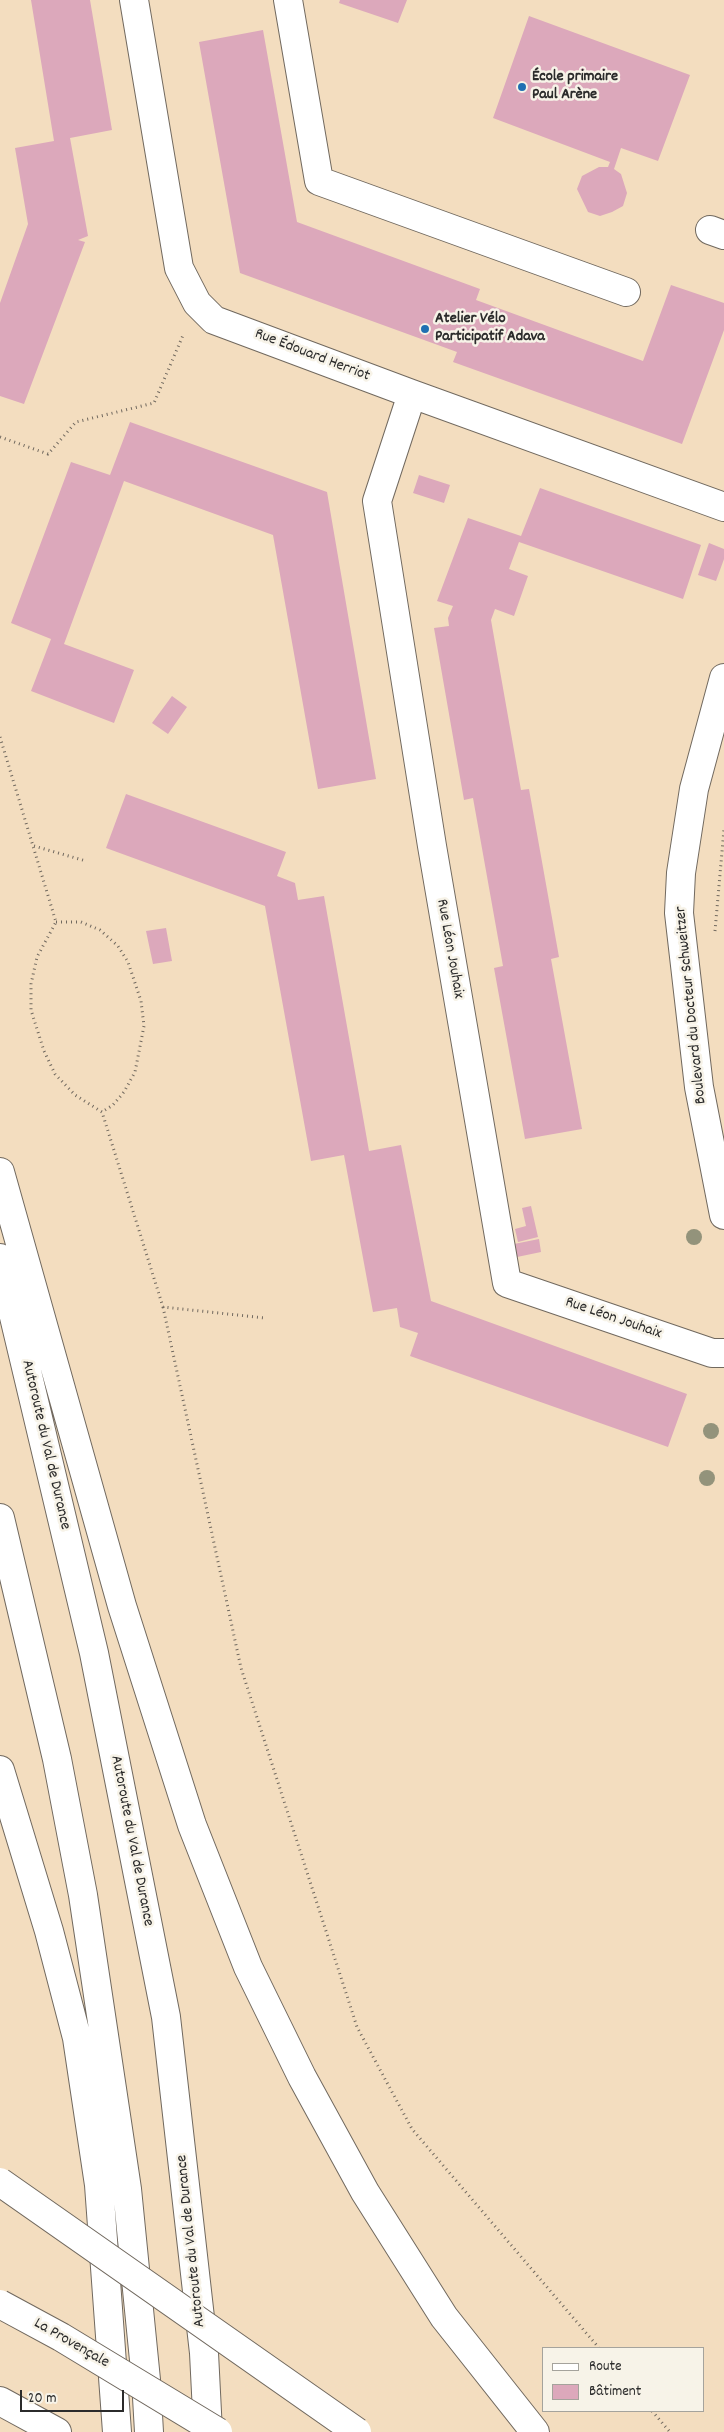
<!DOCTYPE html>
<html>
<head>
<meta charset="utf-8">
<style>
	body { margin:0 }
	#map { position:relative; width:724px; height:2432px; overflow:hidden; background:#f3ddbf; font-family:Dekko,sans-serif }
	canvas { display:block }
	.legend { position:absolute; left:542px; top:2347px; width:162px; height:65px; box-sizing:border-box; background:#f7f3e8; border:1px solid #a5a39c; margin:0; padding:6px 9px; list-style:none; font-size:15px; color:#2b2b2b }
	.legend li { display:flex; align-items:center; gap:10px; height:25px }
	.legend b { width:25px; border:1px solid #a5a39c }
	.scale { position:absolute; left:20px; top:2390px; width:104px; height:22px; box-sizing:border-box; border:2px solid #2b2b2b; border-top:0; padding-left:6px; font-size:15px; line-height:18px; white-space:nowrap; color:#2b2b2b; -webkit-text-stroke:4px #f7f3e8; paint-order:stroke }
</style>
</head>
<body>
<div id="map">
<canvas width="724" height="2432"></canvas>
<ul class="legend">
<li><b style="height:6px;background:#fff"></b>Route</li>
<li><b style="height:14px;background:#dca8bb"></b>Bâtiment</li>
</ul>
<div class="scale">20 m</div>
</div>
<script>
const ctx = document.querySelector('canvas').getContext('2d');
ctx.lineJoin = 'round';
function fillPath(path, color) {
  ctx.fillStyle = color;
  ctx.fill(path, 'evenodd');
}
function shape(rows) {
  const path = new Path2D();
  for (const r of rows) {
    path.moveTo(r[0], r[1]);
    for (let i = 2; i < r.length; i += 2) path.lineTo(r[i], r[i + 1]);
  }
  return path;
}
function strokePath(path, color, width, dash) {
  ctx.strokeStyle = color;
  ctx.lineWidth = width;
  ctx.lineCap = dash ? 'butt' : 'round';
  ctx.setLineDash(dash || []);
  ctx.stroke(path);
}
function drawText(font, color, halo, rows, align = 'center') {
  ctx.font = font + ' Dekko,sans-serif';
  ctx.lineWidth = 5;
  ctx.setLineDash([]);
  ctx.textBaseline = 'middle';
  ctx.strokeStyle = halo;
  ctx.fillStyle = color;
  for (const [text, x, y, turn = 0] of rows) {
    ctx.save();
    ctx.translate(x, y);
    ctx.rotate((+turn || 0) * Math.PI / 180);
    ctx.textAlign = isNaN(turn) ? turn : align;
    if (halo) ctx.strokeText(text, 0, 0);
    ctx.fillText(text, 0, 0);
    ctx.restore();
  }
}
fillPath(shape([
	[31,0,90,0,112,130,70,138,88,236,78,240,85,242,24,404,0,396,0,303,28,224,15,148,54,141],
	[340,0,407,0,398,23,339,3],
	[529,16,690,75,658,161,621,148,614,169,621,174,627,193,623,206,612,212,600,216,588,212,577,189,582,176,599,167,608,167,610,162,493,118],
	[263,30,297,222,480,289,476,300,643,361,671,285,724,303,724,330,682,444,453,362,457,352,240,273,199,42],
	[130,422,327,492,376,779,318,789,273,535,124,481,64,644,134,670,114,723,31,691,51,639,11,623,71,462,110,475],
	[419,475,450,485,444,503,413,493],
	[540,488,701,545,683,599,519,542,509,569,528,576,514,616,495,609,491,620,521,790,529,789,559,957,551,959,582,1129,525,1139,494,968,503,966,473,798,464,800,434,628,449,626,448,618,453,606,437,601,468,518,521,536],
	[709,543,724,549,724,559,716,581,698,575],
	[172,696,187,707,168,734,152,723],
	[126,794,286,852,277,876,295,883,298,900,324,896,369,1151,401,1145,431,1301,687,1394,668,1447,410,1356,418,1333,400,1327,397,1308,373,1312,344,1155,311,1161,265,906,106,848],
	[166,928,172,961,153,964,146,931],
	[531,1206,538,1237,518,1242,515,1229,526,1226,522,1208],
	[539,1239,541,1252,517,1257,514,1244]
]), '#dca8bb');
const minor = shape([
	[134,0,179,268,197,303,214,320,412,394,724,507],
	[288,0,319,181,626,292],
	[710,230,724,235],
	[412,394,377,501,432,846,507,1283,712,1353,724,1353],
	[724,678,694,789,681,873,679,913,699,1087,724,1215]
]);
const highway = shape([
	[0,1172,122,1606,192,1825,248,1967,302,2077,365,2192,444,2317,535,2432],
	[0,1258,94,1653,166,2017,204,2353,208,2432],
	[0,1518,57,1759,83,1895,127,2189,146,2380,149,2432],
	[0,1770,49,1931,77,2038,99,2185,117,2432],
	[0,2401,57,2432]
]);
strokePath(minor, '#71695f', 30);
strokePath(highway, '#71695f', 30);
strokePath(shape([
	[0,437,48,454,76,422,154,403,184,333],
	[0,737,56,922,37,957,31,984,31,1010,44,1051,55,1074,75,1095,102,1112,163,1307,265,1318],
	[34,846,86,861],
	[56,922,81,922,100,930,118,946,128,962,141,1001,144,1026,135,1072,124,1092,113,1105,102,1112],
	[715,931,724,829],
	[163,1307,241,1668,357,2027,412,2129,599,2348],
	[652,2411,670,2432]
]), '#71695f', 3, [1, 4]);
strokePath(minor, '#fff', 28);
strokePath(highway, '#fff', 28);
const highwayBridge = shape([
	[0,2182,357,2432],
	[0,2304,61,2337,218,2432]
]);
strokePath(highwayBridge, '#71695f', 30, []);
strokePath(highwayBridge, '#fff', 28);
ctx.fillStyle = '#93937b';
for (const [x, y] of [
	[694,1237],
	[711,1431],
	[707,1478]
]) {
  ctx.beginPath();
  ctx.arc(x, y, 8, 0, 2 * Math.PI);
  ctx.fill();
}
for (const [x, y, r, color] of [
	[522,87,5,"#1f6fb2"],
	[425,329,5,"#1f6fb2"]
]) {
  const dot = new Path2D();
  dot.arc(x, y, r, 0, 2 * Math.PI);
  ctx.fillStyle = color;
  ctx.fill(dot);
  strokePath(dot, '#f7f3e8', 2);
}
drawText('bold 16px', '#2b2b2b', '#f7f3e8', [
	["École primaire",532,78],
	["Paul Arène",532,96],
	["Atelier Vélo",435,320],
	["Participatif Adava",435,338]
], 'left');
drawText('16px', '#2b2b2b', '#f7f3e8', [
	["Rue Édouard Herriot",312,356,21],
	["Rue Léon Jouhaix",449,949,80],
	["Boulevard du Docteur Schweitzer",692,1005,-96],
	["Rue Léon Jouhaix",613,1319,19],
	["Autoroute du Val de Durance",45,1445,77],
	["Autoroute du Val de Durance",131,1841,79],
	["Autoroute du Val de Durance",192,2241,-96],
	["La Provençale",71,2344,30]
]);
</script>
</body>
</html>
